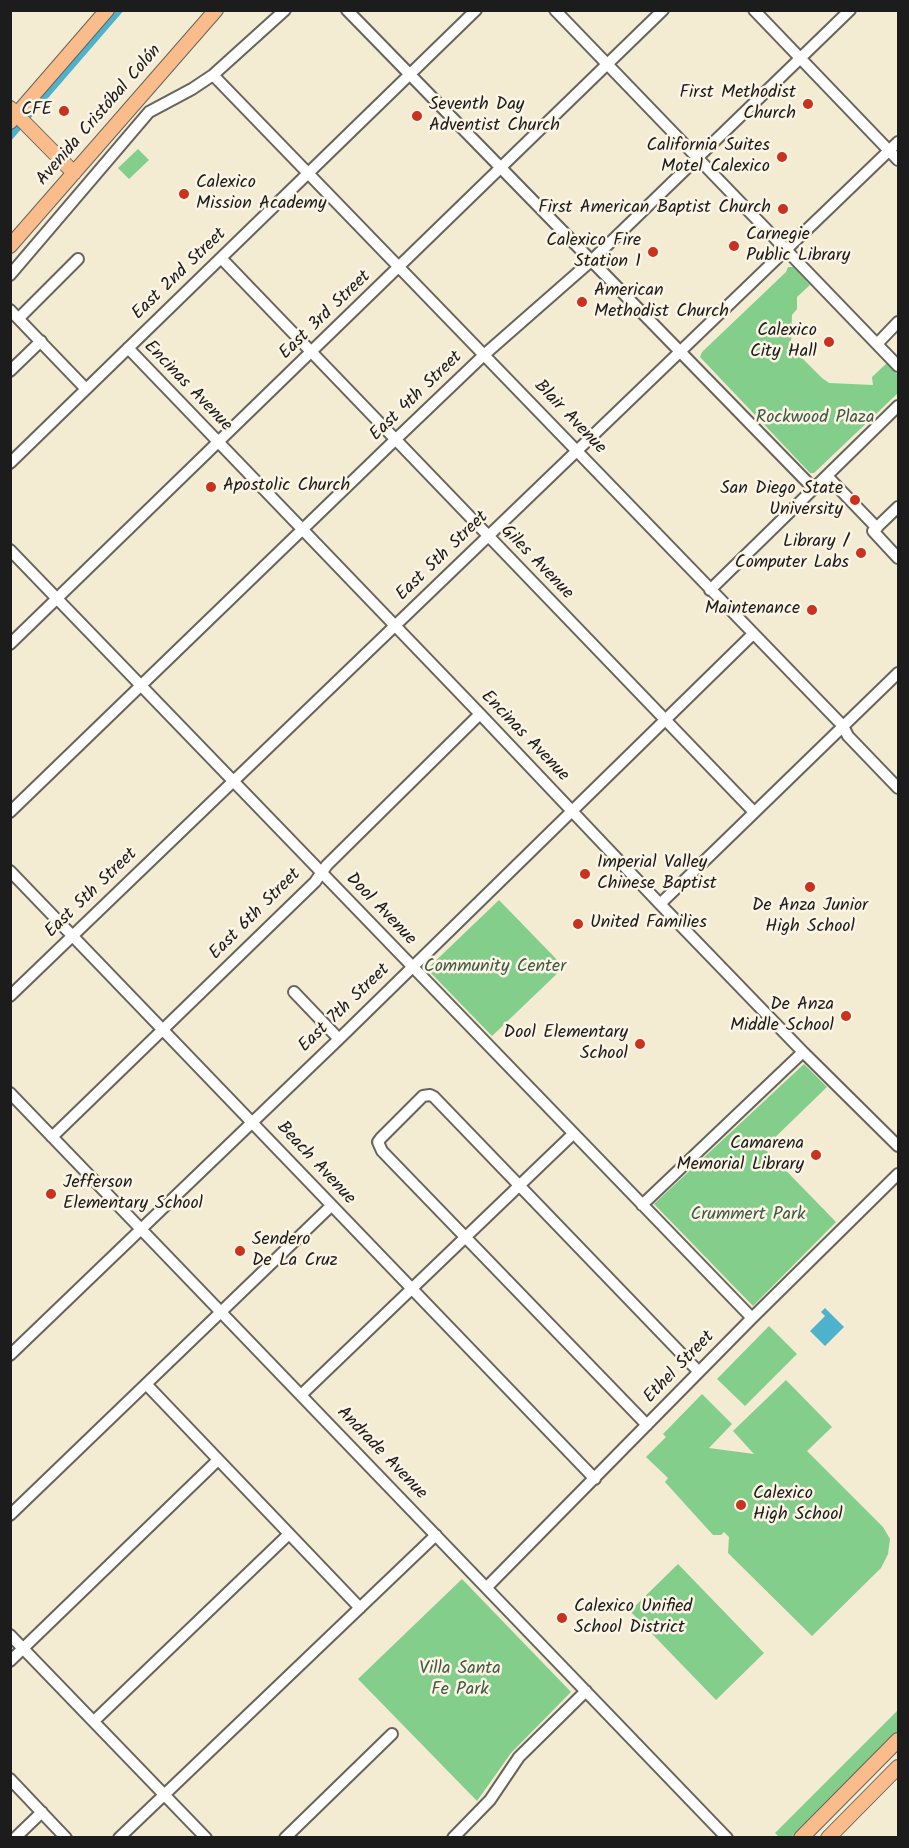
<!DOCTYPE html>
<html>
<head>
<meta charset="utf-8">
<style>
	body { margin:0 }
	#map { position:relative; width:909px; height:1848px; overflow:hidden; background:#f3ebd2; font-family:Kalam,sans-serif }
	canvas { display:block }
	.frame { position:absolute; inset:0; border:12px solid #1c1c1c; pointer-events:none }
</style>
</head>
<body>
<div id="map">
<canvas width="909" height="1848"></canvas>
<div class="frame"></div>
</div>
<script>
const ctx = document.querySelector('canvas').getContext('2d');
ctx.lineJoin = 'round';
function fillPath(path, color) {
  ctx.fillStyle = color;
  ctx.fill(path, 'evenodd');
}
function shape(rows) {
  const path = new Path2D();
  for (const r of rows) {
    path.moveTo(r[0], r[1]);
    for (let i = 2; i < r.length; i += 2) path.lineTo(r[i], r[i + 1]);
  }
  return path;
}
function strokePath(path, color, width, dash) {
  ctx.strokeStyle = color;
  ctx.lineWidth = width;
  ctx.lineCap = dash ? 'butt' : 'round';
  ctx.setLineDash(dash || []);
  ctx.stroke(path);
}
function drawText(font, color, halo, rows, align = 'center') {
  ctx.font = font + ' Kalam,sans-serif';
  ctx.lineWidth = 5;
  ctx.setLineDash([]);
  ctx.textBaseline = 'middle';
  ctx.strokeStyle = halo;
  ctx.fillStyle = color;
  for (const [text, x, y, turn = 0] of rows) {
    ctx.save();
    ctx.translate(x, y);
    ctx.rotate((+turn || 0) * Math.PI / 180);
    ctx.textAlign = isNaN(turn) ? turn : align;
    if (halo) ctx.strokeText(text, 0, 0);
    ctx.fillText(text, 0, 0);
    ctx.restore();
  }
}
fillPath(shape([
	[138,149,149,160,129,179,118,168],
	[788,267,793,267,810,285,797,297,797,309,792,315,791,343,793,349,822,378,829,383,873,385,872,377,887,363,898,375,898,393,814,473,810,473,700,357,702,352,786,272],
	[499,900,564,967,492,1036,427,969],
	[804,1064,827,1087,764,1148,836,1222,753,1306,654,1204],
	[769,1326,797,1354,745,1406,717,1379],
	[786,1380,832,1427,807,1451,883,1527,890,1539,888,1554,881,1568,812,1636,728,1553,729,1537,724,1532,721,1535,713,1535,665,1482,668,1478,646,1457,666,1437,663,1434,702,1394,732,1424,709,1448,754,1454,733,1431],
	[678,1564,764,1653,716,1700,630,1611],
	[462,1579,571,1692,511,1753,477,1801,358,1679],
	[898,1710,898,1733,791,1837,779,1837,775,1833]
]), '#83ce8b');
fillPath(shape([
	[825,1308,844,1327,825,1346,810,1331,825,1316,821,1312]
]), '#4eb2cd');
strokePath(shape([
	[10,136,119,10]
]), '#4eb2cd', 8);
const minor = shape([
	[347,10,814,489],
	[555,10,898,366],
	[754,10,898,160],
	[213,75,843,726,848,736,898,788],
	[221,258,754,812],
	[10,275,149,112,192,89,213,75,285,10],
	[10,310,86,389],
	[19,318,78,259],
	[877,344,898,322],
	[128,348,480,714,660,904,803,1052,898,1146],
	[10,371,41,341],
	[10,463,476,10],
	[827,476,877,528],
	[898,507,873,531,898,558],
	[10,550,752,1318],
	[710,590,898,406],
	[10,644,663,10],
	[10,812,395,440,485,354,591,261,850,10],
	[10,871,595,1479],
	[660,904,898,673],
	[294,992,339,1039],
	[10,996,898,142],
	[10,1093,727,1838],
	[52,1137,315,882,327,865,480,714],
	[642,1205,803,1052],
	[10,1355,339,1039,753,634],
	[146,1384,360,1608],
	[301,1395,573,1134],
	[647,1425,382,1151,378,1142,381,1138,423,1096,430,1095,434,1097,699,1372],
	[10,1515,331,1206],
	[487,1587,752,1318,898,1174],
	[10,1635,206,1838],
	[10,1661,218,1460],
	[94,1721,289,1534],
	[10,1779,66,1838],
	[15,1838,42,1812],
	[119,1838,436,1535],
	[285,1838,392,1734],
	[453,1838,490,1800,519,1757,586,1691]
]);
const major = shape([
	[10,108,74,173],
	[10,122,107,10],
	[10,246,216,10],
	[801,1838,898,1740],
	[828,1838,898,1767]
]);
strokePath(minor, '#67645c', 14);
strokePath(major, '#67645c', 16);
strokePath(minor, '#fff', 10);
strokePath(major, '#f9bc8a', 14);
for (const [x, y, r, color] of [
	[808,104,6,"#c8321e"],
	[64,111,6,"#c8321e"],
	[417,116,6,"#c8321e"],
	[782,157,6,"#c8321e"],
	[184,194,6,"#c8321e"],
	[783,209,6,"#c8321e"],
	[734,246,6,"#c8321e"],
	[653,252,6,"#c8321e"],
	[582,302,6,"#c8321e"],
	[829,342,6,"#c8321e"],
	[211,487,6,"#c8321e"],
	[855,500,6,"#c8321e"],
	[861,553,6,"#c8321e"],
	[812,610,6,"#c8321e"],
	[585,874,6,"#c8321e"],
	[810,887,6,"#c8321e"],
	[578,924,6,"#c8321e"],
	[846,1016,6,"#c8321e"],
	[640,1044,6,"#c8321e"],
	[816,1155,6,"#c8321e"],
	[51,1194,6,"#c8321e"],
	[240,1251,6,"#c8321e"],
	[741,1505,6,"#c8321e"],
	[562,1618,6,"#c8321e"]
]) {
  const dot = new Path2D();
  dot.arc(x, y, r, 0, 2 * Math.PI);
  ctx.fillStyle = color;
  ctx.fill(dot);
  strokePath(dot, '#fcf5e5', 2);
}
drawText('18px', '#1c1c1c', '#fcf5e5', [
	["First Methodist",796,94],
	["Church",796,115],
	["Seventh Day",429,106,"left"],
	["Adventist Church",429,127,"left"],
	["CFE",52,111],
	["California Suites",770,147],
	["Motel Calexico",770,168],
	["Calexico",196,184,"left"],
	["Mission Academy",196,205,"left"],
	["First American Baptist Church",771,209],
	["Carnegie",746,236,"left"],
	["Public Library",746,257,"left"],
	["Calexico Fire",641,242],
	["Station 1",641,263],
	["American",594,292,"left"],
	["Methodist Church",594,313,"left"],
	["Calexico",817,332],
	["City Hall",817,353],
	["Apostolic Church",223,487,"left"],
	["San Diego State",843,490],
	["University",843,511],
	["Library /",849,543],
	["Computer Labs",849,564],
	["Maintenance",800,610],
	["Imperial Valley",597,864,"left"],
	["Chinese Baptist",597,885,"left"],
	["De Anza Junior",810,907,"center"],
	["High School",810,928,"center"],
	["United Families",590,924,"left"],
	["De Anza",834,1006],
	["Middle School",834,1027],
	["Dool Elementary",628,1034],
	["School",628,1055],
	["Camarena",804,1145],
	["Memorial Library",804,1166],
	["Jefferson",63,1184,"left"],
	["Elementary School",63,1205,"left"],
	["Sendero",252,1241,"left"],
	["De La Cruz",252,1262,"left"],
	["Calexico",753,1495,"left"],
	["High School",753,1516,"left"],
	["Calexico Unified",574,1608,"left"],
	["School District",574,1629,"left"]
], 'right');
drawText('18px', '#1c1c1c', '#fcf5e5', [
	["Avenida Cristóbal Colón",100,116,-49],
	["East 2nd Street",180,275,-44],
	["East 3rd Street",326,316,-44],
	["Encinas Avenue",187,387,46],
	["East 4th Street",417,397,-44],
	["Blair Avenue",569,418,46],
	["East 5th Street",443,557,-44],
	["Giles Avenue",536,563,46],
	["Encinas Avenue",524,737,46],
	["East 5th Street",92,894,-44],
	["Dool Avenue",380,910,46],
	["East 6th Street",256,915,-45],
	["East 7th Street",345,1009,-44],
	["Beach Avenue",315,1164,47],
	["Ethel Street",680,1368,-46],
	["Andrade Avenue",381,1454,46]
]);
drawText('18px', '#405a43', '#fcf5e5', [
	["Rockwood Plaza",815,419],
	["Community Center",495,968],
	["Crummert Park",748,1216],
	["Villa Santa",460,1670],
	["Fe Park",460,1691]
]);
</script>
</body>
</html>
